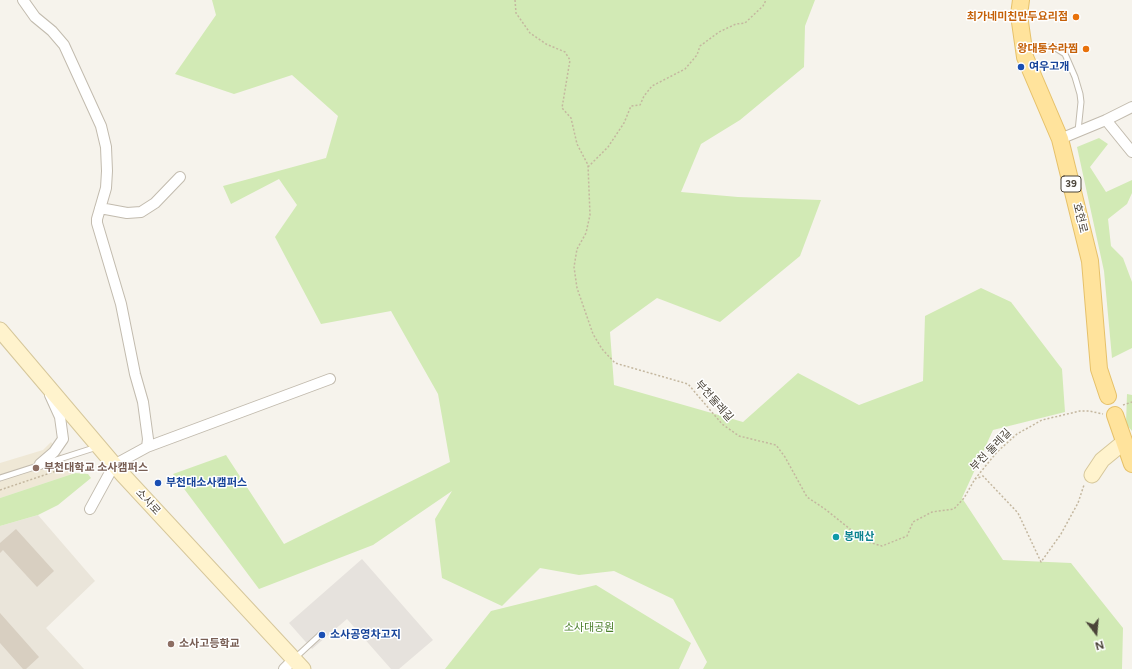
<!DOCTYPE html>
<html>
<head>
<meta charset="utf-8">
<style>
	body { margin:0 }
	#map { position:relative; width:1132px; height:669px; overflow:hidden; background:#f6f3ec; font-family:Figtree,sans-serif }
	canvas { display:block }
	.north { position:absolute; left:1076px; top:613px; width:40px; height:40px; -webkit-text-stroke:3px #fff; paint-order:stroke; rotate:164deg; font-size:11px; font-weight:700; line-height:16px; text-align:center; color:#4b4439 }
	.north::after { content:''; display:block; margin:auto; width:14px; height:18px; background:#4b4439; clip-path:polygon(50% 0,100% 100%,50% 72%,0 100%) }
</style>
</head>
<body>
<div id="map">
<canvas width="1132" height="669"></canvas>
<div class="north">N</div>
</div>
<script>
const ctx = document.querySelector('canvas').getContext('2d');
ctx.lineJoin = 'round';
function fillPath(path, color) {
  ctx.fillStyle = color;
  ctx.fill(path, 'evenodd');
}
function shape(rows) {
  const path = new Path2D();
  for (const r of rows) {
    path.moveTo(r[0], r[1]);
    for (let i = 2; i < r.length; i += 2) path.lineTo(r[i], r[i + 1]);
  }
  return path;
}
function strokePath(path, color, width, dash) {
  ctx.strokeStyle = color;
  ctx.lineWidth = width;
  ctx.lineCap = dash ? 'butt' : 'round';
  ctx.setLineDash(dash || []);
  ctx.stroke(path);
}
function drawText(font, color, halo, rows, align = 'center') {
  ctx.font = font + ' Figtree,"Noto Sans KR",sans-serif';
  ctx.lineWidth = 3;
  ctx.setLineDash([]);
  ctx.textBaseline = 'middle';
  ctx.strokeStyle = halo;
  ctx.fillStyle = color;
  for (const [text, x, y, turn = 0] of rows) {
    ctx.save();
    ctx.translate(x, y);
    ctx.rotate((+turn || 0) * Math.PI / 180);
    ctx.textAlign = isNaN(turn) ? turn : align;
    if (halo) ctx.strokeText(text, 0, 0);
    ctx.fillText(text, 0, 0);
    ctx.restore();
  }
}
fillPath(shape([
	[38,515,95,581,46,628,84,669,0,669,0,526]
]), '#eae5da');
fillPath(shape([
	[362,559,433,640,399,669,391,669,347,619,312,649,289,623]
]), '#e6e2dd');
fillPath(shape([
	[51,442,75,473,0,498,0,463,43,450]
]), '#efe8d6');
fillPath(shape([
	[212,0,815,0,805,26,804,67,740,120,701,144,681,192,738,197,821,200,800,256,720,322,657,298,610,332,614,385,743,422,798,373,859,405,923,381,925,316,981,288,1011,302,1062,369,1065,412,993,430,962,498,1003,560,1071,563,1123,628,1122,669,703,669,707,662,673,599,614,571,579,575,540,568,502,606,442,578,435,519,452,491,373,545,259,589,173,474,226,455,284,544,450,462,438,394,391,311,321,324,275,237,297,205,279,179,231,204,223,186,326,158,338,116,292,75,234,94,175,74,216,15],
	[1099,138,1108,144,1090,167,1106,192,1132,180,1132,193,1127,204,1108,219,1111,246,1123,258,1132,282,1132,348,1112,358,1104,271,1077,147],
	[1127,394,1132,395,1132,431,1126,424],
	[75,473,88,474,91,478,58,505,38,515,0,526,0,498],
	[596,585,691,643,679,669,445,669,491,611]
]), '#d2eab5');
fillPath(shape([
	[16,529,54,571,37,587,3,550,0,553,0,543],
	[0,613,39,657,26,669,23,669,0,643]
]), '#d8cfc1');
const lane = shape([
	[1027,48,1054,47,1065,54,1075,77,1080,94,1081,102,1078,131],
	[0,478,97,447],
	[295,658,321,634]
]);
const street = shape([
	[23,0,35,17,52,31,64,45,101,126,106,147,107,171,106,188,97,219,97,223,121,304,135,374,143,402,148,439,147,447],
	[1106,120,1132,152],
	[1060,139,1106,120,1132,107],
	[100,208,127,213,141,212,155,203,180,177],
	[40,464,54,452,63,439,60,417,50,395],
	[90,509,114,465,147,447,330,379],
	[284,669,294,659]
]);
const secondary = shape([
	[0,330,123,475,303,669],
	[1092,475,1102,460,1124,442]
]);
const primary = shape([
	[1021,0,1019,15,1025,57,1060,139,1090,261,1099,369,1108,396],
	[1115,415,1132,464]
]);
strokePath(lane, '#c2bbae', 7);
strokePath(street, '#c2bbae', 12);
strokePath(secondary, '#d6c79b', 17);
strokePath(primary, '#e6c16a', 18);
strokePath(shape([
	[515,0,516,13,530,33,546,44,565,52,570,60,562,108,571,118,577,144,588,165,590,215,586,233,577,249,574,267,577,288,593,334,602,349,615,363,688,384,722,424,739,436,776,445,785,457,807,497,825,509,865,541,882,546,907,536,913,522,932,512,954,509,964,498,975,479,983,476,1018,513,1041,562,1061,534,1078,503,1084,485],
	[588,167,608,147,624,123,631,106,640,105,644,96,652,86,685,69,697,55,700,46,719,32,736,24,745,23,763,6,766,0],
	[1123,405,1132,402],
	[975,479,997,452,1017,434,1042,420,1080,411,1089,411,1103,414],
	[0,490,77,464]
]), '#c4b79f', 1.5, [2, 2]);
strokePath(lane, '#fff', 5);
strokePath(street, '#fff', 10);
strokePath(secondary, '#fff3cd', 15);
strokePath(primary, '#ffe39c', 16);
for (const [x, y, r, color] of [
	[1076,17,4,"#e8710a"],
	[1086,49,4,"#e8710a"],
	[1021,67,4,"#1a4fb4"],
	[36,468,4,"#8d6e63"],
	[158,483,4,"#1a4fb4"],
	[836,537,4,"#0f9aa8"],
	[322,635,4,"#1a4fb4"],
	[171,644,4,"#8d6e63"]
]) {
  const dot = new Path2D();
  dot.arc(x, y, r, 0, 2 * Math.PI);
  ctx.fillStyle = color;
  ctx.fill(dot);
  strokePath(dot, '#fff', 1.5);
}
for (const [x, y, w] of [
	[1071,184,20]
]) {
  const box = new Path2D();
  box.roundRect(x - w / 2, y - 8, w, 16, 3);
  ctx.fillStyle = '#fff';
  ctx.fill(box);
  strokePath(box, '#4b4439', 1);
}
drawText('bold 10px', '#4b4439', null, [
	["39",1071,184]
]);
drawText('bold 11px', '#c56008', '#fff', [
	["최가네미친만두요리점",1068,17],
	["왕대통수라찜",1078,49]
], 'right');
drawText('bold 11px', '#164399', '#fff', [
	["여우고개",1029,67],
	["부천대소사캠퍼스",166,483],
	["소사공영차고지",330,635]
], 'left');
drawText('11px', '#4b4439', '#fff', [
	["호현로",1080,218,76],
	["부천둘레길",714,401,48],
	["부천 둘레길",991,450,-46],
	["소사로",148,502,47]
]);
drawText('bold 11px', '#785e54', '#fff', [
	["부천대학교 소사캠퍼스",44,468],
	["소사고등학교",179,644]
], 'left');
drawText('bold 11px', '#0d838f', '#fff', [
	["봉매산",844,537]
], 'left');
drawText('11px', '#4a7f2a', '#fff', [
	["소사대공원",589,628]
]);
</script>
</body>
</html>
